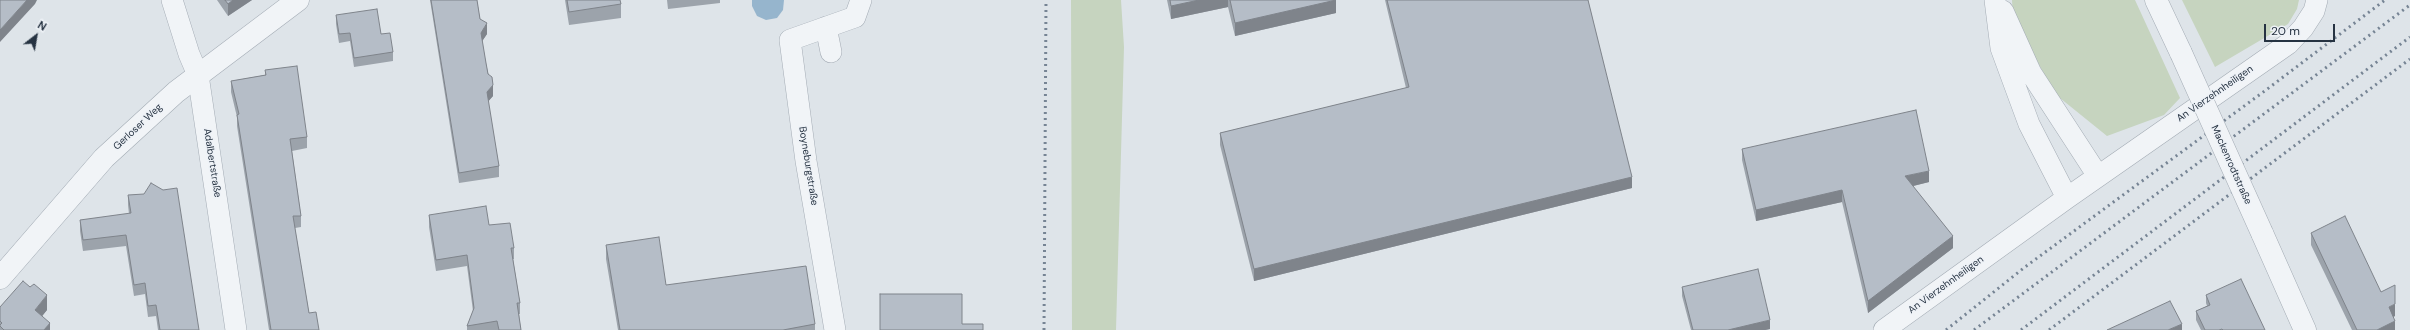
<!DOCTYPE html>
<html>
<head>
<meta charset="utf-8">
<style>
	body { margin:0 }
	#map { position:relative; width:2410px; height:330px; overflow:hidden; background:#dee4e9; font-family:"DM Sans",sans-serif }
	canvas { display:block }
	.north { position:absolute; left:16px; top:16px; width:40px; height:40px; -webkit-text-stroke:3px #eef2f7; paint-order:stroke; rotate:31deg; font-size:11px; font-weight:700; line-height:16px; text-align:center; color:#263342 }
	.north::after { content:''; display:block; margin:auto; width:14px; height:18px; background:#263342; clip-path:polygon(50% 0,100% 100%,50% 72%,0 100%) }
	.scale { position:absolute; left:2264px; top:24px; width:71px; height:18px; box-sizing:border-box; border:2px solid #263342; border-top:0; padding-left:5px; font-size:12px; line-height:14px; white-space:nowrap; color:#263342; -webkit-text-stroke:3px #eef2f7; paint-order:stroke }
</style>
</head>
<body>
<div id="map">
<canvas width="2410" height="330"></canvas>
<div class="north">N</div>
<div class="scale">20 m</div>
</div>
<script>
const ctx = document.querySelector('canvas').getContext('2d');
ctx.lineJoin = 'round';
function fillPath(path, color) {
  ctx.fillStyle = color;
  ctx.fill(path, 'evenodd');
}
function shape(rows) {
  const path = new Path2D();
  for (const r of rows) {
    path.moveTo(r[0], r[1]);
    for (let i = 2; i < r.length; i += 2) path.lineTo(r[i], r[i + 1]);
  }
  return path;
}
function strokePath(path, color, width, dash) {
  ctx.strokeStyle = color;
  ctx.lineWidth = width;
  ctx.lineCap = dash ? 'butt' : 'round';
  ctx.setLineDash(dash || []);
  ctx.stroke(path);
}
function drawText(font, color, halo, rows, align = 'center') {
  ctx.font = font + ' "DM Sans",sans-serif';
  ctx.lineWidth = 3;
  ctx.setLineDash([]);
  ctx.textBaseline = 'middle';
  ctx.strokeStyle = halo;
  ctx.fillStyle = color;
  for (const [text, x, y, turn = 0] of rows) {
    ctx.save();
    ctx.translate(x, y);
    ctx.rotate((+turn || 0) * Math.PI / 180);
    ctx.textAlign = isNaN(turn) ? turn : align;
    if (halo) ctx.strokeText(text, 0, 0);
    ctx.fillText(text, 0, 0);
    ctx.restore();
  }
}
fillPath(shape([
	[1071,0,1121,0,1124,47,1116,330,1072,330],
	[2012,0,2135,0,2180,98,2164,115,2107,136,2055,94,2013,17],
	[2182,0,2299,0,2297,9,2288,24,2215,67]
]), '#c6d4bf');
fillPath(shape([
	[752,0,784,0,783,10,777,18,766,20,757,16,752,6]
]), '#96b5cd');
const minor = shape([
	[172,0,189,54,198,75,236,330],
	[1995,0,2001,48,2029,124,2067,198],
	[2003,11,2031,73,2098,176],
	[826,27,831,52],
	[835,330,806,161,790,40,855,17,861,0],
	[1884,330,2067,198,2288,44,2303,28,2314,11,2317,0]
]);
const tertiary = shape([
	[2156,0,2181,53],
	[2262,233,2305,330],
	[0,278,104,158,176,92,298,0]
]);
strokePath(minor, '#a3abb4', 22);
strokePath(tertiary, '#a3abb4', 23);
strokePath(minor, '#f1f4f7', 21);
strokePath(tertiary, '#f1f4f7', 22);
strokePath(shape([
	[1044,330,1046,0],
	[1946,330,2025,267,2266,90,2385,0],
	[1974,330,2410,5],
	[2021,330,2410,37],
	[2049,330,2410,59]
]), '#768494', 3, [2, 4]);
const tertiaryBridge = shape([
	[2181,53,2262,233]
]);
strokePath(tertiaryBridge, '#a3abb4', 23, []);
strokePath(tertiaryBridge, '#f1f4f7', 22);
fillPath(shape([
	[217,0,252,0,228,16],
	[430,0,477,0,480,19,487,34,482,41,486,63,493,96,488,101,499,166,499,177,459,183],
	[565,0,620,0,621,4,621,18,569,25],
	[667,0,720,0,720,3,668,9],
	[1167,0,1336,0,1336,13,1235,36,1228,7,1171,19],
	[1385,0,1588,0,1632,188,1254,281,1220,145,1220,133,1406,88],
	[336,15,381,34,393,52,393,61,354,67,350,41,339,43,336,24],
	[265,70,307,137,307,148,292,151,301,216,301,227,295,228,309,313,319,330,269,330,237,126,237,117,231,92,231,81,265,75],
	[1742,149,1929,182,1913,186,1953,248,1868,313,1842,202,1756,221,1742,160],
	[128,195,199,330,158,330,156,316,148,317,145,294,134,296,126,246,83,251,80,231,80,220,129,214,128,205],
	[429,215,489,225,514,248,514,259,513,259,520,303,520,314,519,314,521,330,467,330,467,326,473,311,467,266,436,271,429,227],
	[2311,233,2381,292,2395,316,2393,317,2395,330,2352,330,2311,245],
	[606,245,666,285,815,324,815,330,618,330,606,259],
	[1682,287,1770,329,1765,330,1691,330,1682,296],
	[2206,295,2265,330,2201,330,2196,320,2196,311,2207,306,2206,303],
	[0,307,47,310,42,316,50,330,0,330]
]), '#9ca3ab');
fillPath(shape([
	[27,0,37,0,35,4,0,42,0,30],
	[233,0,252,0,228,16,228,4],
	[1199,0,1228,0,1228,7,1171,19,1171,6],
	[1336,0,1336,13,1235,36,1235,23],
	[487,23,487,34,481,43,481,33],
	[493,85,493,96,487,103,487,92],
	[1929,171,1929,182,1905,188,1905,176],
	[1632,177,1632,188,1254,281,1254,269],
	[1842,190,1842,202,1756,221,1756,210],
	[1953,236,1953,248,1868,313,1868,301],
	[47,295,47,310,35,325,35,310],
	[2395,304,2395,316,2389,319,2389,307],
	[1770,320,1770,329,1765,330,1728,330],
	[2395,321,2395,330,2377,330],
	[50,323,50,330,44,330],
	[2182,324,2182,330,2168,330]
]), '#7f848b');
const building = shape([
	[0,0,27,0,0,30,0,0],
	[225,0,233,0,228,4,225,0],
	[431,0,477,0,480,19,487,23,481,33,486,63,488,74,492,77,493,85,487,92,499,166,459,173,431,0],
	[567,0,620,0,621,4,569,12,567,0],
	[1170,0,1199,0,1171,6,1170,0],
	[1230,0,1336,0,1235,23,1230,0],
	[1387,0,1588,0,1632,177,1254,269,1220,133,1409,87,1387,0],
	[377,9,381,34,390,33,393,52,354,58,350,33,339,34,336,15,377,9],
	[297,66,307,137,290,139,301,216,293,216,309,313,316,312,319,330,271,330,237,115,239,114,231,81,266,75,265,70,297,66],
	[1916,110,1929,171,1905,176,1953,236,1868,301,1842,190,1756,210,1742,149,1916,110],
	[151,183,163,190,177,188,199,330,160,330,156,305,148,306,145,283,134,285,126,235,83,240,80,220,131,213,128,195,144,194,151,183],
	[486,206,489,225,510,223,514,248,511,248,520,303,517,303,521,330,499,330,497,321,467,326,474,308,467,255,436,260,429,215,486,206],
	[2345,216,2381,292,2395,285,2395,304,2389,307,2395,321,2377,330,2357,330,2311,233,2345,216],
	[659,237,666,285,806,266,815,324,783,330,620,330,606,245,659,237],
	[1758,269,1770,320,1728,330,1693,330,1682,287,1758,269],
	[2241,279,2265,330,2223,330,2222,329,2219,330,2205,330,2196,311,2210,305,2206,295,2241,279],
	[23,281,30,287,34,284,47,295,35,310,50,323,44,330,4,330,0,326,0,325,2,323,0,321,0,307,23,281],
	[880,294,962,294,962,324,983,324,983,330,880,330,880,294],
	[2170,301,2182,324,2168,330,2107,330,2170,301]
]);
fillPath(building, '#b5bdc7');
strokePath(building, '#7f848b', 1);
drawText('10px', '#263342', '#eef2f7', [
	["An Vierzehnheiligen",2215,94,-35],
	["Gerloser Weg",138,127,-43],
	["Adalbertstraße",212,163,81],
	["Mackenrodtstraße",2231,165,66],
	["Boyneburgstraße",808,166,81],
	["An Vierzehnheiligen",1946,285,-36]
]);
</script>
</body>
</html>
